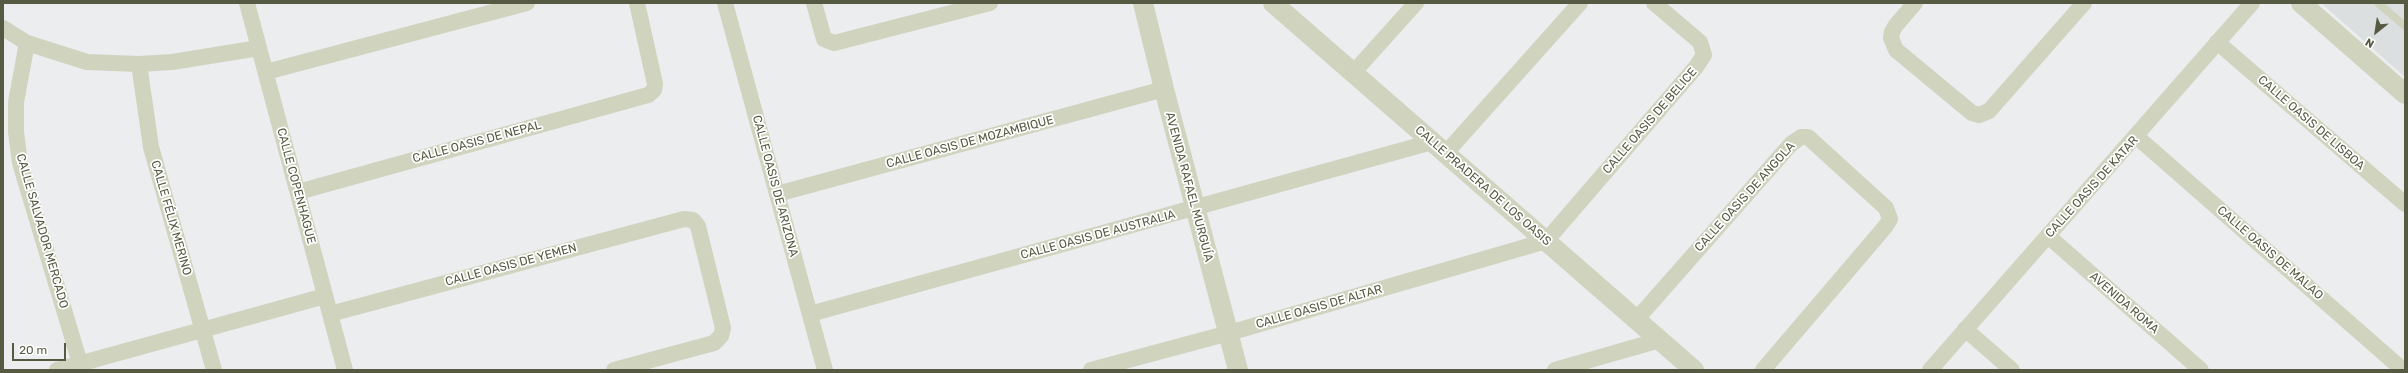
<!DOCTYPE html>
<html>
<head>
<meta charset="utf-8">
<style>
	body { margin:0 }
	#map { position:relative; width:2408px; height:373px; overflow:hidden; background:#ebedef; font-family:Rubik,sans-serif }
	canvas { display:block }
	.frame { position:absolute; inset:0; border:4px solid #575a43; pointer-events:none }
	.north { position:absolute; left:2356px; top:12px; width:40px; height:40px; -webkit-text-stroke:3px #fff; paint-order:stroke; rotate:210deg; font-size:11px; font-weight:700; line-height:16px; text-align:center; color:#575a43 }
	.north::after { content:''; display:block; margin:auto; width:14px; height:18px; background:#575a43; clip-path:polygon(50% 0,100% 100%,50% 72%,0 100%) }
	.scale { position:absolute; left:12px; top:343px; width:54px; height:18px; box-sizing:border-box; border:2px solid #575a43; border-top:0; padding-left:5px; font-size:12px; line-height:14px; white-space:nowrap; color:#575a43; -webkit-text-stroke:3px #fff; paint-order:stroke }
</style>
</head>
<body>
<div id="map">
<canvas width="2408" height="373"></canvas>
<div class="frame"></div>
<div class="north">N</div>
<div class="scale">20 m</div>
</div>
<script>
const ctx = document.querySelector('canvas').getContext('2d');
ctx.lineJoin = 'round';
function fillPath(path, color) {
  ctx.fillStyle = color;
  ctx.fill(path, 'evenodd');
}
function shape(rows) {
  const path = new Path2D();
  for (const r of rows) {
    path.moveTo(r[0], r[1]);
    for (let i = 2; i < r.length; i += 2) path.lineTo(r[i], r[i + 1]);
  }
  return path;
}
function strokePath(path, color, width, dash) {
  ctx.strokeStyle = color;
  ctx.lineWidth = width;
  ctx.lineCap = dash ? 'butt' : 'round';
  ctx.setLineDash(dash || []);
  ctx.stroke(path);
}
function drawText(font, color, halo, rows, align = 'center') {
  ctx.font = font + ' Rubik,sans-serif';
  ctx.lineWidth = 3.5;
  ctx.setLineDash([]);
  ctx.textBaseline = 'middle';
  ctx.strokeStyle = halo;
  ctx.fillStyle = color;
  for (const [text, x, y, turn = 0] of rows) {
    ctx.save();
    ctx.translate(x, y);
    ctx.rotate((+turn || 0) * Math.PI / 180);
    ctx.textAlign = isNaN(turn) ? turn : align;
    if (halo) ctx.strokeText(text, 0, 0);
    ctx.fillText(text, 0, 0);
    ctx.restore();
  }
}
fillPath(shape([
	[2321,3,2405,3,2405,77]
]), '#dcdfe0');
strokePath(shape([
	[2378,3,2405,26]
]), '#d0d3be', 8);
strokePath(shape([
	[247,3,345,370],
	[725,3,825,370],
	[814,3,824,39,834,43,990,3],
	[1915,3,1896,25,1892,32,1891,38,1896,50,1972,113,1979,115,1989,111,2084,3],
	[3,28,27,43,87,62,139,64,172,62,259,48],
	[2217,42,2405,204],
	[27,43,16,102,16,132,20,163,82,370],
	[139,64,151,147,214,370],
	[266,72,527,3],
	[1353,73,1416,3],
	[2137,137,2403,370],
	[1445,154,1580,3],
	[298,192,648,95,654,90,655,84,637,3],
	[777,194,1164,89],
	[2048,236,2201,370],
	[330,314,684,219,693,220,698,226,723,328,721,336,714,343,614,370],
	[810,314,1432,142],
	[1636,320,1791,144,1801,137,1808,137,1886,208,1890,219,1885,227,1763,370],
	[1965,329,2012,370],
	[57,370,325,296],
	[1091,370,1229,333,1546,241,1696,67,1704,55,1700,42,1654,3],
	[1555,370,1660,340],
	[1930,370,2252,3]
]), '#d0d3be', 16);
strokePath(shape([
	[1143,3,1164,89,1238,370],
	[1273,3,1694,370],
	[2301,3,2405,94]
]), '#d0d3be', 20);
drawText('12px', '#575a43', '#fff', [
	["CALLE OASIS DE BELICE",1650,121,-49],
	["CALLE OASIS DE LISBOA",2311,123,41],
	["CALLE OASIS DE NEPAL",477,142,-15],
	["CALLE OASIS DE MOZAMBIQUE",970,142,-15],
	["CALLE COPENHAGUE",296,186,75],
	["CALLE OASIS DE ARIZONA",775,186,75],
	["CALLE PRADERA DE LOS OASIS",1483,186,41],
	["AVENIDA RAFAEL MURGUÍA",1189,187,75],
	["CALLE OASIS DE KATAR",2092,187,-48],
	["CALLE OASIS DE ANGOLA",1745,197,-48],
	["CALLE FÉLIX MERINO",171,218,74],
	["CALLE SALVADOR MERCADO",42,231,74],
	["CALLE OASIS DE AUSTRALIA",1098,235,-15],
	["CALLE OASIS DE MALAO",2270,253,41],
	["CALLE OASIS DE YEMEN",511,265,-15],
	["AVENIDA ROMA",2124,303,41],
	["CALLE OASIS DE ALTAR",1319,307,-16]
]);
</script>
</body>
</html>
